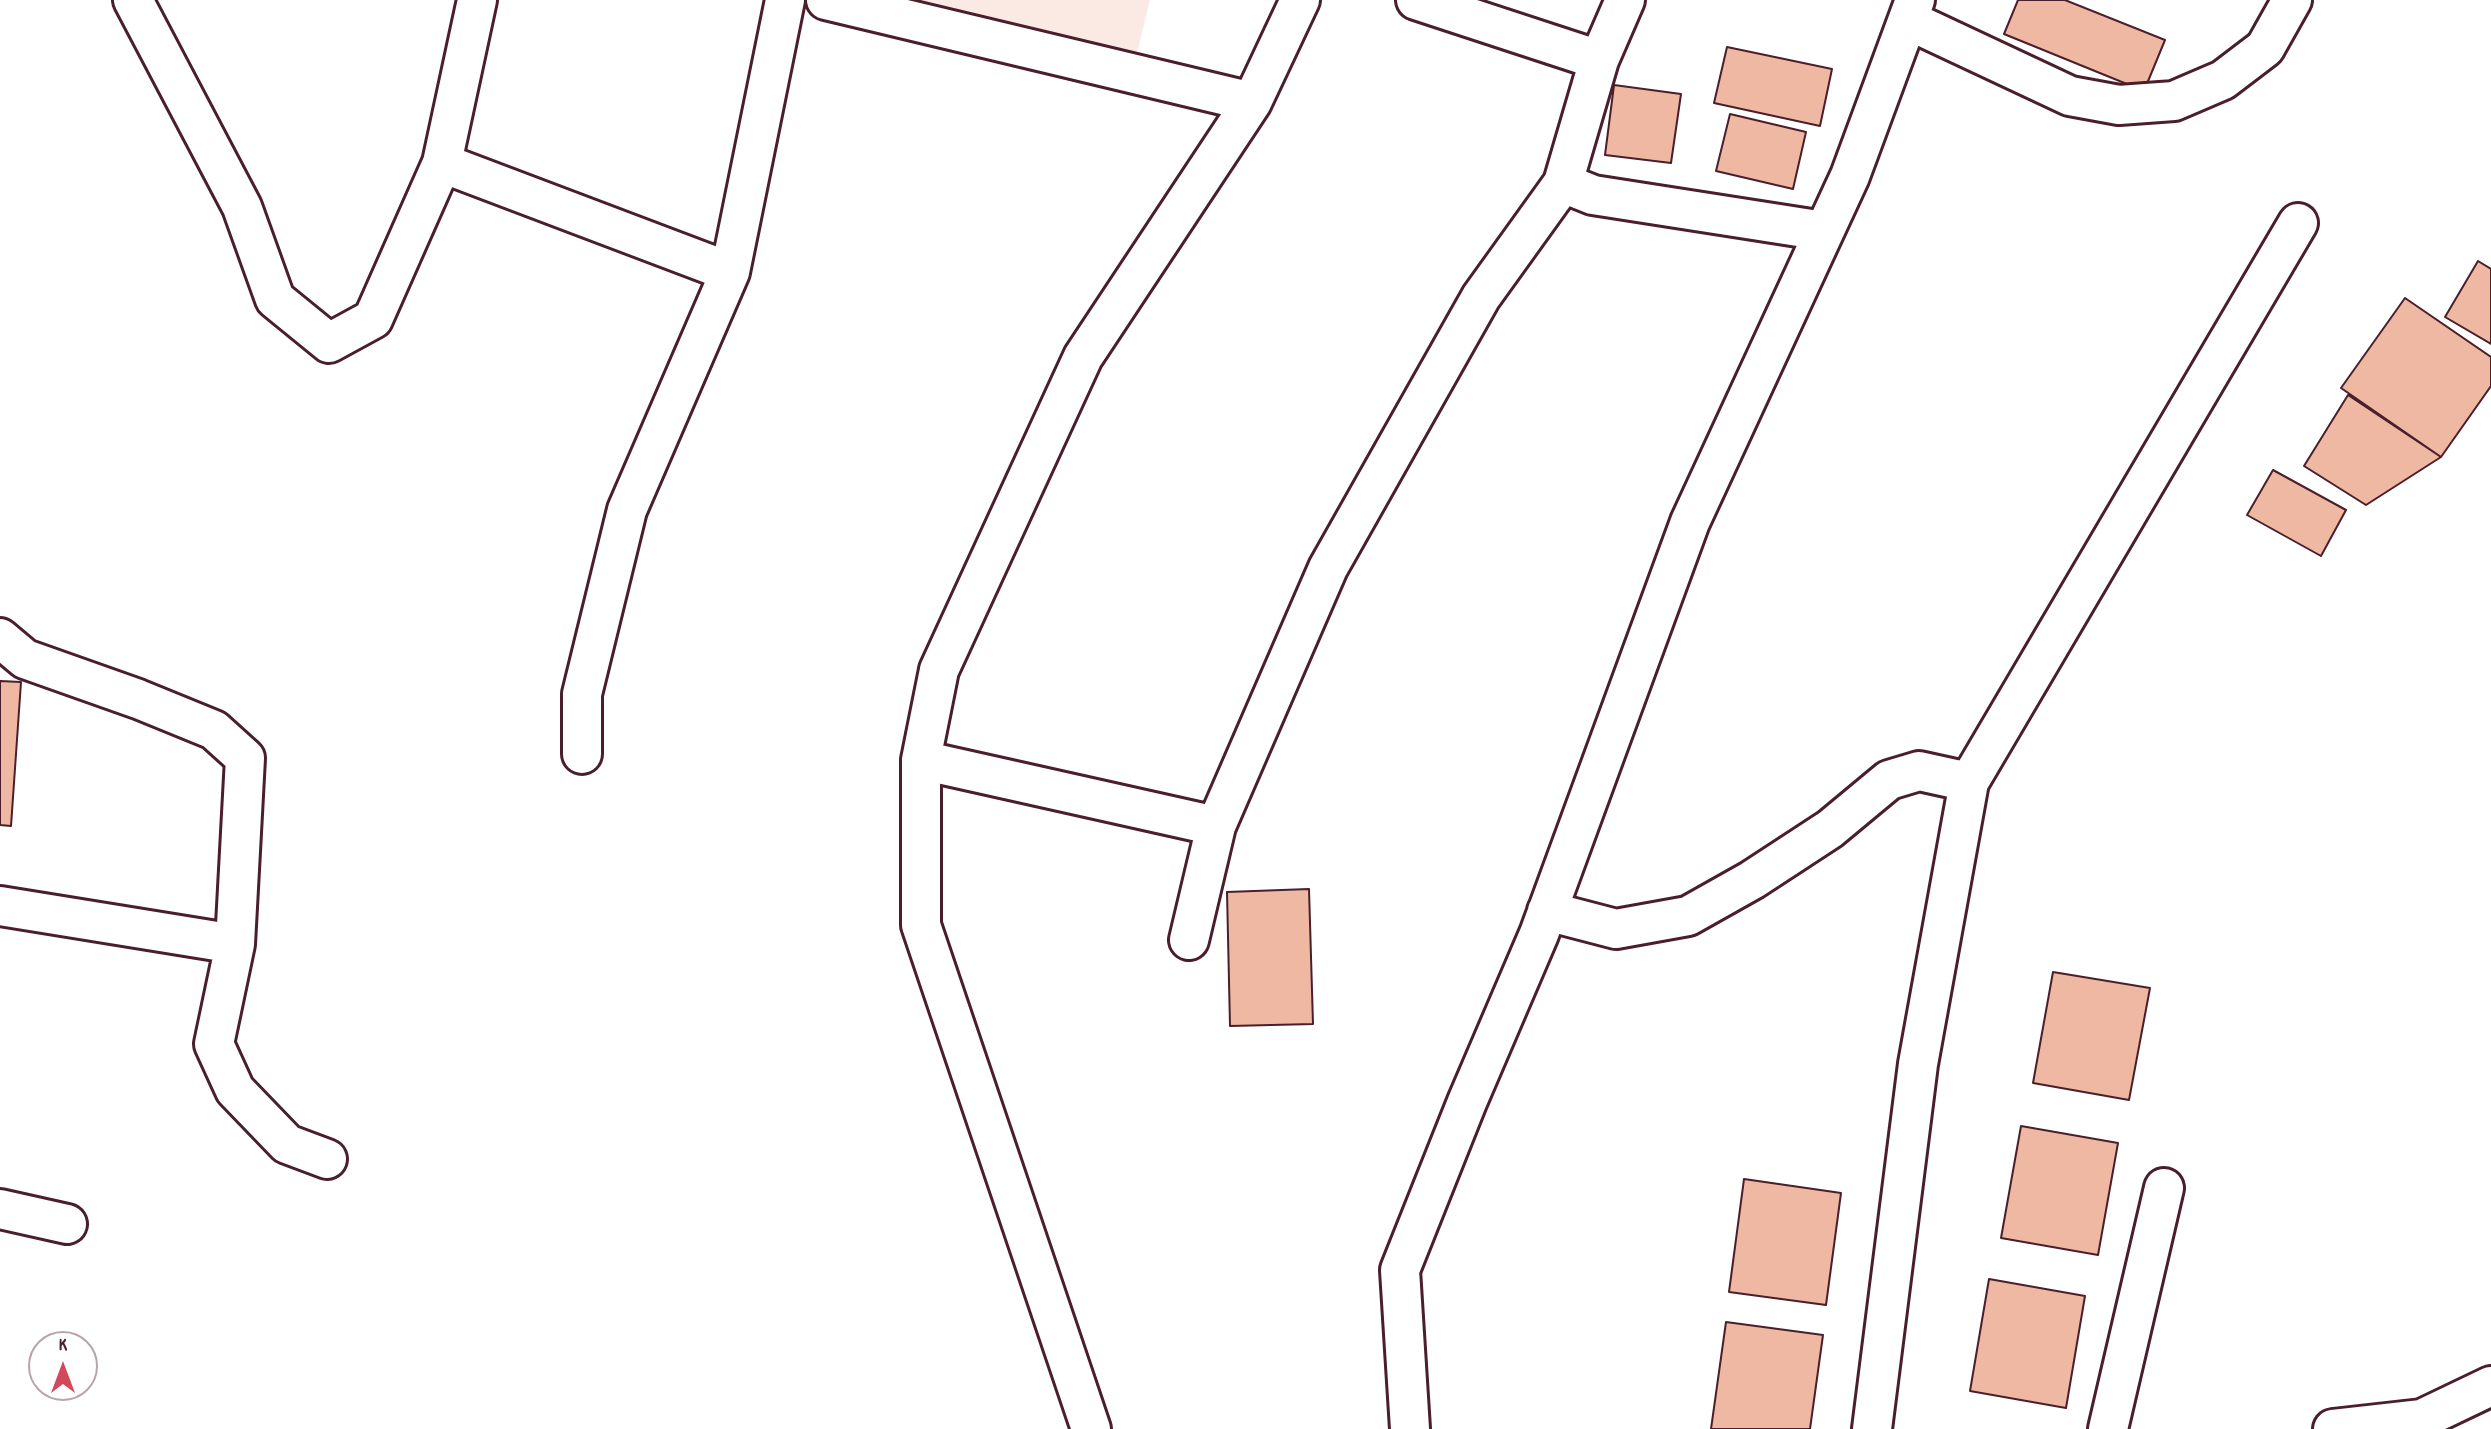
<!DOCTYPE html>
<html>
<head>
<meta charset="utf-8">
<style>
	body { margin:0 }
	#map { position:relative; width:2491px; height:1429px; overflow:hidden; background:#fff; font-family:Dekko,sans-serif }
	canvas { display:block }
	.north { position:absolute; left:28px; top:1331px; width:70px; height:70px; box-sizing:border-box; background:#fff; border:2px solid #b7a5aa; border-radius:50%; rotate:0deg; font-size:19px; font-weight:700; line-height:28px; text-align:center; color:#4a1f2b }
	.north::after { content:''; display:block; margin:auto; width:24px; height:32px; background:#d1495b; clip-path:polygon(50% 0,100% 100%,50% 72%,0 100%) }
</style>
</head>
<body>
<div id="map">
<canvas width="2491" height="1429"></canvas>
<div class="north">K</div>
</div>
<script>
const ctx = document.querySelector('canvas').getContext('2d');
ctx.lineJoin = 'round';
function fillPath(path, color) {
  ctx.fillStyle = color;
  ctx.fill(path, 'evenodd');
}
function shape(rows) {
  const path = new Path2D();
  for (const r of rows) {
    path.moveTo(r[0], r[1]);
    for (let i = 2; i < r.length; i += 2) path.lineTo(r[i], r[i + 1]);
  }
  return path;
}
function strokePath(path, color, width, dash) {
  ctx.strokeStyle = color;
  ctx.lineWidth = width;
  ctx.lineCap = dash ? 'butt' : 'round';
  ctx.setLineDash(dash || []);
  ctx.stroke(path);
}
fillPath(shape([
	[854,0,1150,0,1136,57]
]), '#faeae3');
const building = shape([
	[2018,0,2065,0,2165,40,2144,91,2004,34,2018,0],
	[1727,47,1832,69,1820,126,1714,103,1727,47],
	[1614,85,1681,94,1671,163,1605,155,1614,85],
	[1730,114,1806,132,1793,189,1716,171,1730,114],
	[2478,261,2491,269,2491,344,2445,317,2478,261],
	[2405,298,2491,357,2491,386,2441,457,2341,388,2405,298],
	[2348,395,2441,457,2366,505,2304,466,2348,395],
	[2273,470,2346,510,2321,556,2247,515,2273,470],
	[0,681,21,682,11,826,0,825,0,681],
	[1309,889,1313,1024,1230,1026,1227,892,1309,889],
	[2053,972,2150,988,2129,1100,2033,1083,2053,972],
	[2021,1126,2118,1143,2098,1255,2001,1238,2021,1126],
	[1744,1179,1841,1193,1826,1305,1729,1292,1744,1179],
	[1989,1279,2085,1296,2066,1408,1970,1391,1989,1279],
	[1726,1322,1823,1335,1810,1429,1711,1429,1726,1322]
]);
fillPath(building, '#eeb8a2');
strokePath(building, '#4a1f2b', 2);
const minor = shape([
	[133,0,242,207,275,299,329,343,373,319,442,163,477,0],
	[826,0,1252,102],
	[1416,0,1599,60],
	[1908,20,2070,96,2119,105,2174,101,2223,80,2265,48,2292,0],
	[442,163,730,272],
	[1563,183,1593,195,1824,231],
	[0,638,25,659,138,699,214,730,245,758,235,944,0,906],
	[582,754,582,694,627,510,730,272,785,0],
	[921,760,1216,826],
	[1969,782,2298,223],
	[1547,911,1616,929,1688,916,1752,880,1830,829,1889,780,1919,771,1969,782,1918,1064,1872,1429],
	[1189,940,1216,826,1328,568,1481,297,1563,183,1599,60,1625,0],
	[235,944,214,1044,235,1090,287,1144,327,1159],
	[0,1209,67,1224],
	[1091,1429,921,925,921,760,939,670,1083,357,1252,102,1300,0],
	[1410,1429,1400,1270,1467,1102,1539,934,1690,522,1850,176,1915,0],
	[2108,1429,2164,1188],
	[2333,1429,2422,1419,2491,1386]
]);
strokePath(minor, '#4a1f2b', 44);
strokePath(minor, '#fff', 38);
</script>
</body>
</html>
